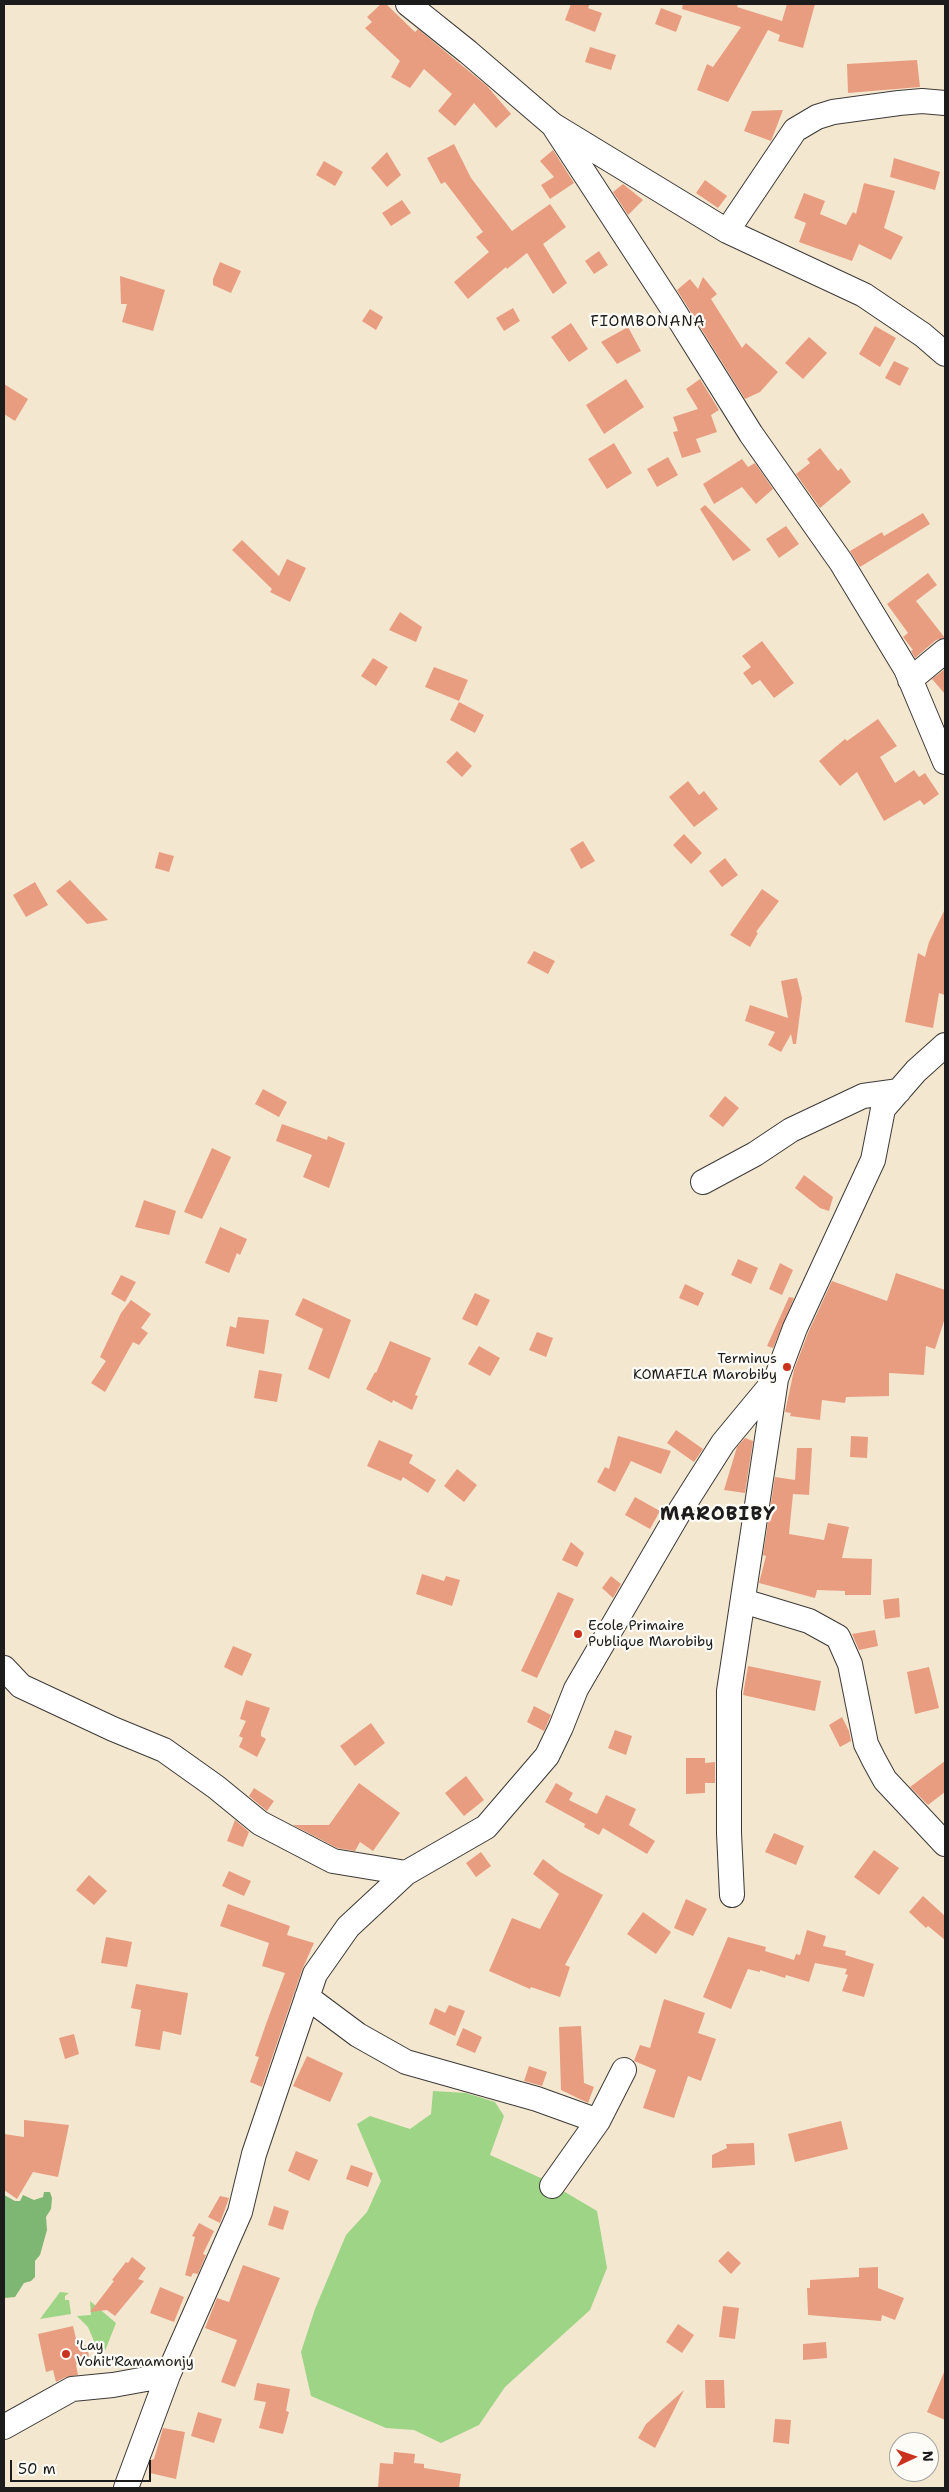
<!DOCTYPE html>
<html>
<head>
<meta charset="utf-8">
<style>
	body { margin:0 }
	#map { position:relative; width:949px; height:2492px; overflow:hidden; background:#f4e7d0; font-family:"Shantell Sans",sans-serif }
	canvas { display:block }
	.frame { position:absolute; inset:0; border:5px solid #1c1c1c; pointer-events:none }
	.north { position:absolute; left:889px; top:2432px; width:50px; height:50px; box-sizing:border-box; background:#fdfcf7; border:1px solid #a3a29f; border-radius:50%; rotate:87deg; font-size:14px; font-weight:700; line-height:20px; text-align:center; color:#1c1c1c }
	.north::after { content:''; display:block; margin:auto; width:18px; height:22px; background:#c8321e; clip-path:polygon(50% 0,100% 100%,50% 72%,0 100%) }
	.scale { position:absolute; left:10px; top:2460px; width:141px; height:22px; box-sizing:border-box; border:2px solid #1c1c1c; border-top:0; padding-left:6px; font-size:15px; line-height:18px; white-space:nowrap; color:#1c1c1c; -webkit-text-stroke:4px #fdfcf7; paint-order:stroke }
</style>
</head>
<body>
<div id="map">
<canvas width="949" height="2492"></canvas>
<div class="frame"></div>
<div class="north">N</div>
<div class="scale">50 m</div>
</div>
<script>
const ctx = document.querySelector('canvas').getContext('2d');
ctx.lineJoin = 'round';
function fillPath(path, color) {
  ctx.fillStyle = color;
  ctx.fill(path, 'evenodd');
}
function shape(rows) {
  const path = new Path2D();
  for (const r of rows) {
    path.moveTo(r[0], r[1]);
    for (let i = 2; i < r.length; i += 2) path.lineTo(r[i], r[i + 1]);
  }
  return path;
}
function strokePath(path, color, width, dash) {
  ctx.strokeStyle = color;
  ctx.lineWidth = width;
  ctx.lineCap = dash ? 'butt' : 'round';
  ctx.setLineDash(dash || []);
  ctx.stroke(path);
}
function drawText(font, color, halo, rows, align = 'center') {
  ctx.font = font + ' "Shantell Sans",sans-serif';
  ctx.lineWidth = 4.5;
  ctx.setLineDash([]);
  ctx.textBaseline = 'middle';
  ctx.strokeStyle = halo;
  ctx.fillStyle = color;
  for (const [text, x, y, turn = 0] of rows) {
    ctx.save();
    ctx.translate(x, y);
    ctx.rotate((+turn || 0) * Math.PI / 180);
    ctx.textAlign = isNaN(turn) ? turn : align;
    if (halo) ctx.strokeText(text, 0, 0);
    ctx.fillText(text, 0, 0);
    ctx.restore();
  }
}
fillPath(shape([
	[433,2091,466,2093,495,2102,504,2116,490,2155,543,2179,597,2211,607,2268,590,2310,505,2387,479,2425,441,2443,414,2430,386,2428,311,2396,301,2352,315,2309,346,2235,367,2212,381,2181,357,2124,370,2116,410,2129,431,2114],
	[60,2292,69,2293,65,2296,65,2300,69,2300,71,2314,40,2319],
	[90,2301,116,2323,105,2351,97,2348,88,2327,77,2316,91,2315]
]), '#9dd486');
fillPath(shape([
	[44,2192,50,2192,52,2198,51,2209,46,2217,47,2230,40,2255,35,2261,35,2277,31,2281,24,2283,15,2297,5,2298,4,2195,15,2201,20,2201,23,2195,34,2200,43,2197]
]), '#7eb673');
fillPath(shape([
	[381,4,386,4,415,32,418,29,459,63,487,86,511,114,496,128,474,103,455,126,438,111,452,94,424,69,410,88,391,77,400,61,365,28,372,22,367,17],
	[571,4,590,4,588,8,602,13,595,32,565,20],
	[683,4,738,4,737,7,782,21,787,4,815,4,803,48,778,41,780,35,768,30,728,102,697,90,707,64,713,67,741,27,682,9],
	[661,8,682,16,676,32,655,24],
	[590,47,616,55,611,70,585,62],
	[917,60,920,87,848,93,847,64],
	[783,110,771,141,744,131,752,111],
	[454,144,471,178,512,231,550,204,566,227,543,244,567,283,553,294,527,253,507,269,506,267,468,299,454,282,489,252,476,237,483,232,445,182,441,184,427,158],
	[553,150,574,183,550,199,541,185,554,177,540,161],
	[387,152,401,175,387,187,371,168],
	[894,158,940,172,935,190,890,177],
	[324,161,343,172,335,186,316,175],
	[705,180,727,196,718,208,696,193],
	[864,183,895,191,884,228,903,237,891,260,859,244,852,261,799,242,806,223,794,218,804,193,825,201,820,214,846,225,853,212,856,214],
	[623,184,643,200,628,215,613,192],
	[402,200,411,213,391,226,382,213],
	[599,251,608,265,594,274,585,261],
	[220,262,241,271,231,293,213,285,213,279],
	[120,276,165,290,153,331,122,322,127,304,121,304],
	[703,277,717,294,711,299,742,348,746,343,778,372,760,392,745,399,677,290,690,279,698,289],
	[513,308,520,321,504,331,496,318],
	[370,309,383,317,376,330,362,321],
	[571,323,588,349,569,362,551,337],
	[875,326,896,338,880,367,859,354],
	[628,327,641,351,617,364,601,342],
	[809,337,827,353,803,379,785,363],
	[894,361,909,368,900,386,885,378],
	[626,379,644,407,604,434,586,405],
	[700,379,719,410,711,415,717,432,696,439,701,452,682,458,673,432,678,431,673,417,698,409,686,389],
	[4,384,28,399,15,421,4,414],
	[614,443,632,473,607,489,588,459],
	[820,448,838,471,841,468,851,482,820,508,796,474,810,463,807,459],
	[668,457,678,475,657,487,647,469],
	[742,459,748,467,755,463,773,489,756,504,742,487,714,504,703,484],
	[705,505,751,550,733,561,700,509],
	[923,513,930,524,860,567,850,551,882,532,884,536],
	[786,526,799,544,779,558,766,539],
	[242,540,279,576,287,559,306,568,290,602,270,592,272,589,232,550],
	[928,573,937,585,916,601,945,638,936,640,915,658,911,651,913,650,903,637,908,633,887,604],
	[400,612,422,627,416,642,389,630],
	[762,641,794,683,774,698,760,680,752,685,743,673,751,667,742,656],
	[373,658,388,667,376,686,361,676],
	[434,667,468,680,459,701,425,687],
	[945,669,945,694,932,679],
	[459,702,484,715,475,733,450,720],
	[878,719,897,746,880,757,895,783,914,770,919,777,925,773,939,794,924,805,920,800,884,821,857,772,840,786,819,761,845,739,847,741],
	[457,751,472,766,462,777,446,762],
	[688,781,699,795,704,791,718,809,694,827,669,797],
	[684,834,702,853,691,864,673,845],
	[583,841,595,861,581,869,570,849],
	[159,852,174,856,169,872,155,868],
	[725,858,738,875,722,887,709,871],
	[70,880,108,920,87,924,56,891],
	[35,882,48,905,26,917,13,895],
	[762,889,779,901,756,932,758,933,750,947,730,935],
	[945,909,945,995,939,993,933,1028,905,1022,918,953,925,957,929,942],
	[534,951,555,961,548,974,527,963],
	[797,978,802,998,796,1044,793,1044,791,1034,781,1052,768,1045,775,1032,745,1021,750,1005,788,1018,781,981],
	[263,1089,287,1102,279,1117,255,1104],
	[725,1096,739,1108,723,1127,709,1116],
	[282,1124,327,1140,328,1136,345,1143,329,1188,303,1177,312,1155,276,1141],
	[212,1148,231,1157,202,1219,184,1212],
	[804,1175,833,1197,829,1211,820,1208,795,1188],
	[144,1200,176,1211,169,1235,135,1227],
	[220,1227,247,1239,240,1255,237,1253,229,1273,205,1263],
	[738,1259,758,1268,751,1284,731,1275],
	[780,1263,793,1270,782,1295,769,1289],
	[896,1273,945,1290,945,1318,935,1349,926,1346,924,1375,889,1373,889,1396,846,1397,845,1403,822,1400,820,1420,790,1416,791,1413,785,1412,794,1370,808,1333,832,1281,887,1301],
	[121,1275,136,1282,125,1302,111,1294],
	[685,1284,704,1293,698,1306,679,1298],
	[475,1293,490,1300,477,1326,462,1319],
	[789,1297,794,1298,773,1348,767,1346],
	[303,1298,351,1320,329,1379,308,1369,323,1329,295,1315],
	[131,1300,151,1314,141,1328,148,1333,139,1345,133,1342,105,1392,91,1383,106,1361,100,1357,121,1313],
	[238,1317,269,1320,264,1354,226,1346,230,1326,236,1328],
	[537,1332,553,1338,546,1357,529,1350],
	[390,1341,431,1358,415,1395,418,1396,412,1410,393,1400,392,1403,366,1389,375,1372,376,1373],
	[479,1346,500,1358,490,1376,468,1364],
	[259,1370,282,1374,277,1402,254,1398],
	[676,1430,703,1449,694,1462,667,1443],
	[618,1436,671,1451,661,1474,631,1461,615,1492,597,1482,605,1467,609,1469],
	[851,1436,868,1437,867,1458,850,1457],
	[745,1438,753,1441,745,1493,724,1490,737,1447],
	[379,1440,413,1455,409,1463,436,1480,428,1493,403,1477,401,1481,367,1466],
	[797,1448,812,1448,809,1495,793,1494,789,1534,824,1540,828,1523,849,1527,842,1558,872,1559,871,1595,845,1595,845,1591,817,1590,815,1598,759,1583,766,1556,763,1555,775,1477,795,1480],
	[457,1469,477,1485,464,1502,444,1486],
	[635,1497,660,1511,650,1529,625,1515],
	[571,1542,584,1553,577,1567,562,1560],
	[422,1574,444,1581,446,1576,460,1580,452,1606,416,1594],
	[611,1576,621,1584,613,1598,602,1588],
	[558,1592,574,1599,537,1678,521,1671],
	[899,1598,900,1617,885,1619,883,1600],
	[875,1630,878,1646,859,1650,852,1634],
	[233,1646,252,1654,242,1676,224,1667],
	[748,1666,821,1681,815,1711,743,1695],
	[929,1667,939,1708,915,1714,907,1672],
	[246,1700,270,1708,261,1732,261,1736,266,1739,257,1757,239,1747,243,1738,239,1736,246,1721,240,1719],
	[534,1706,551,1715,544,1731,527,1722],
	[842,1717,849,1731,851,1741,840,1747,829,1725],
	[371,1723,385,1743,355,1766,340,1746],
	[615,1730,632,1736,626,1755,608,1748],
	[686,1758,705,1758,705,1763,715,1762,715,1783,705,1783,705,1793,686,1794],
	[945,1761,945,1792,928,1805,910,1787],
	[466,1776,484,1800,464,1816,445,1793],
	[359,1783,400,1813,373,1851,360,1842,355,1851,337,1848,293,1825,329,1825],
	[556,1783,573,1793,569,1800,597,1814,606,1795,636,1809,629,1825,655,1841,647,1854,603,1828,599,1835,584,1827,585,1824,545,1802],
	[254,1788,274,1801,267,1811,249,1796],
	[235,1820,249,1832,243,1847,227,1841],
	[774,1833,804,1846,796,1865,765,1852],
	[874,1850,899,1868,879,1895,854,1877],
	[481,1852,491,1866,476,1877,466,1863],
	[543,1859,560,1872,603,1895,565,1965,570,1967,560,1997,531,1987,530,1989,489,1971,512,1918,540,1929,559,1894,533,1874],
	[229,1871,251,1881,244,1896,222,1886],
	[89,1875,107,1891,94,1905,76,1890],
	[923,1896,945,1916,945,1940,928,1926,926,1928,909,1912],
	[686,1899,707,1909,693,1936,674,1928],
	[228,1904,290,1926,287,1935,314,1943,302,1970,262,2087,250,2082,259,2057,255,2056,266,2024,285,1973,262,1966,269,1943,220,1926],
	[643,1912,671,1932,656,1954,627,1934],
	[807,1930,826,1936,823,1946,846,1951,845,1955,874,1964,864,1997,842,1991,848,1975,845,1974,847,1969,815,1963,809,1982,786,1975,785,1978,760,1970,760,1972,748,1969,731,2009,703,1997,728,1937,766,1947,765,1951,794,1960,796,1954,800,1955],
	[106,1937,132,1942,127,1967,101,1963],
	[136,1984,188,1993,181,2035,163,2031,160,2050,135,2046,141,2010,131,2008],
	[664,1999,705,2013,698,2033,716,2039,701,2081,688,2076,674,2118,643,2108,656,2070,634,2061,640,2045,650,2048],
	[449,2005,465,2011,455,2036,429,2024,435,2008,445,2013],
	[581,2026,584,2083,594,2087,588,2103,561,2090,559,2027],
	[463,2028,482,2037,475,2053,456,2045],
	[74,2034,79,2054,65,2059,59,2038],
	[307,2056,343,2073,330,2102,293,2086],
	[529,2066,547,2072,542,2086,524,2081],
	[24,2120,69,2125,58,2177,33,2172,17,2199,4,2190,4,2134,24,2137],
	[841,2121,848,2149,795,2162,788,2134],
	[754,2143,755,2165,712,2168,712,2155,727,2148,726,2144],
	[296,2151,318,2160,309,2181,288,2171],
	[351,2165,373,2173,368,2187,346,2179],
	[220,2196,229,2198,220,2223,208,2217],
	[274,2206,289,2211,283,2230,268,2225],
	[199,2223,214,2231,203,2254,206,2255,198,2274,193,2273,191,2277,185,2275,195,2237,192,2236],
	[728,2251,741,2263,731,2274,718,2261],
	[132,2257,146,2268,138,2279,144,2281,115,2316,107,2310,90,2312,114,2281,112,2280,126,2262,128,2263],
	[243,2265,280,2278,235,2387,221,2382,237,2340,205,2328,217,2298,229,2302],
	[878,2267,878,2288,904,2298,895,2320,882,2315,881,2321,808,2315,807,2288,810,2288,810,2280,859,2277,859,2268],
	[160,2287,184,2297,174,2322,150,2313],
	[723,2306,739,2308,735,2339,719,2337],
	[678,2324,694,2335,682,2353,666,2342],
	[73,2326,78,2347,87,2345,90,2362,76,2365,78,2375,66,2377,56,2382,53,2370,46,2372,38,2334],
	[826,2342,827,2358,803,2360,803,2344],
	[945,2370,945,2420,927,2412],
	[705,2380,724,2380,725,2408,706,2408],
	[257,2383,290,2389,286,2411,289,2412,283,2434,259,2428,266,2402,254,2400],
	[684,2390,655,2448,638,2438,646,2424],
	[198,2412,222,2419,214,2443,191,2436],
	[775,2419,791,2420,789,2444,773,2442],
	[163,2428,185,2432,176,2479,150,2473,151,2460,154,2459],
	[394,2452,415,2454,414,2463,424,2464,424,2468,461,2474,459,2488,378,2488,380,2463,393,2464]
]), '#e89d81');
const minor = shape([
	[408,4,468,52,553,125,727,231,864,295,923,335,945,354],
	[553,125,669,303,751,434,841,562,906,669,945,762],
	[727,231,795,130,817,117,833,112,899,103,922,101,945,103],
	[910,680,945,651],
	[703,1182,755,1154,791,1130,863,1096,899,1091],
	[743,1601,809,1621,838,1637,850,1664,866,1744,874,1760,885,1780,945,1844],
	[4,1668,21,1686,113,1729,164,1750,216,1787,260,1823,333,1861,406,1873],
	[732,1895,729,1833,729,1691,776,1379,795,1328,873,1160,883,1109,916,1071,945,1045],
	[307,1997,358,2035,406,2062,537,2099,598,2121],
	[552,2186,598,2121,624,2070],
	[4,2427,72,2389,113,2385,168,2375,240,2212,254,2154,315,1974,348,1927,406,1873,486,1827,547,1756,561,1727,576,1689,678,1514,723,1443,776,1379],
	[126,2488,168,2375]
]);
strokePath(minor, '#3c3a37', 26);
strokePath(minor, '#fff', 24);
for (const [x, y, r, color] of [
	[787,1367,5,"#c8321e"],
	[578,1634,5,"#c8321e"],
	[66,2354,5,"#c8321e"]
]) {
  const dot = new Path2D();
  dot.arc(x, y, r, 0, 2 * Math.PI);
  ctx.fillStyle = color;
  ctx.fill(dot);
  strokePath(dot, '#fdfcf7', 2);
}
drawText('14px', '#1c1c1c', '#fdfcf7', [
	["Terminus",777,1359,"right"],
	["KOMAFILA Marobiby",777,1375,"right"],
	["Ecole Primaire",588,1626],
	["Publique Marobiby",588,1642],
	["'Lay",76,2346],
	["Vohit'Ramamonjy",76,2362]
], 'left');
ctx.letterSpacing = '1px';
drawText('15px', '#1c1c1c', '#fdfcf7', [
	["FIOMBONANA",648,322]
]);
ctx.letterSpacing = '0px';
ctx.letterSpacing = '1px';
drawText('bold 19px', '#1c1c1c', '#fdfcf7', [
	["MAROBIBY",718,1515]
]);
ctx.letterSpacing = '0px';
</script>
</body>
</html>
